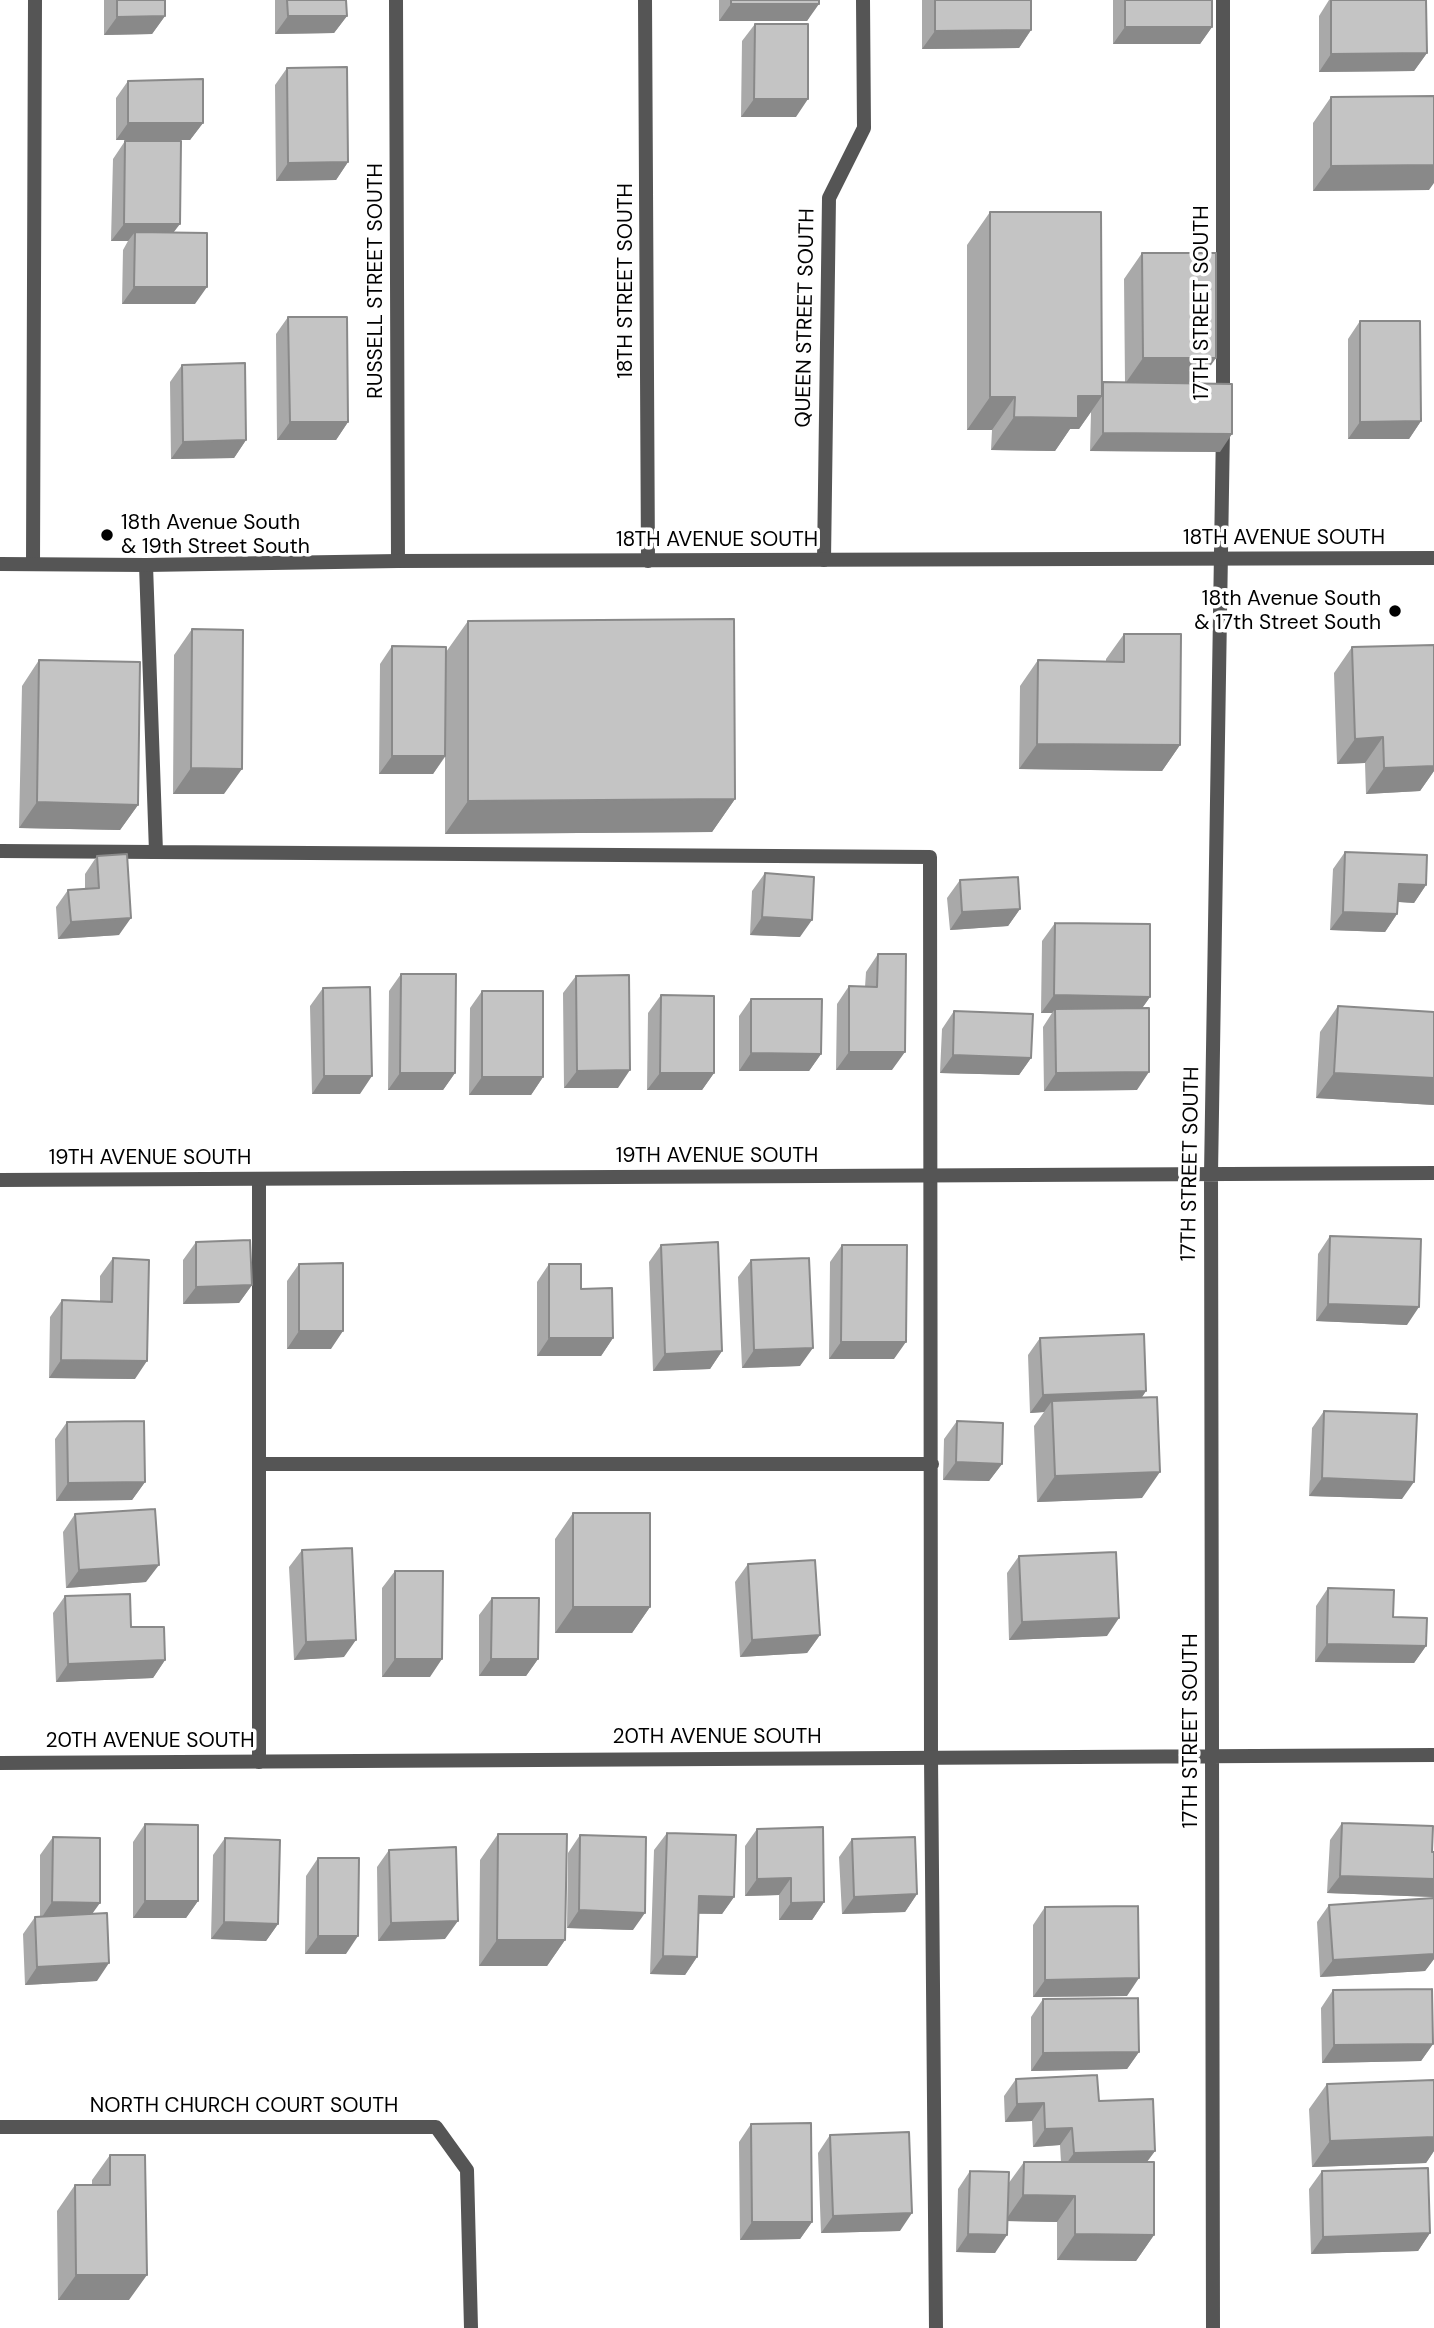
<!DOCTYPE html>
<html>
<head>
<meta charset="utf-8">
<style>
	body { margin:0 }
	canvas { display:block; background:#fff }
</style>
</head>
<body>
<canvas width="1434" height="2328"></canvas>
<script>
const ctx = document.querySelector('canvas').getContext('2d');
ctx.lineJoin = 'round';
function shape(rows) {
  const path = new Path2D();
  for (const r of rows) {
    path.moveTo(r[0], r[1]);
    for (let i = 2; i < r.length; i += 2) path.lineTo(r[i], r[i + 1]);
  }
  return path;
}
function strokePath(path, color, width, dash) {
  ctx.strokeStyle = color;
  ctx.lineWidth = width;
  ctx.lineCap = dash ? 'butt' : 'round';
  ctx.setLineDash(dash || []);
  ctx.stroke(path);
}
function fillPath(path, color) {
  ctx.fillStyle = color;
  ctx.fill(path, 'evenodd');
}
function drawText(font, color, halo, rows, align = 'center') {
  ctx.font = font + ' "DM Sans",sans-serif';
  ctx.lineWidth = 7;
  ctx.setLineDash([]);
  ctx.textBaseline = 'middle';
  ctx.strokeStyle = halo;
  ctx.fillStyle = color;
  for (const [text, x, y, turn = 0] of rows) {
    ctx.save();
    ctx.translate(x, y);
    ctx.rotate((+turn || 0) * Math.PI / 180);
    ctx.textAlign = isNaN(turn) ? turn : align;
    if (halo) ctx.strokeText(text, 0, 0);
    ctx.fillText(text, 0, 0);
    ctx.restore();
  }
}
strokePath(shape([
	[146,565,156,852],
	[0,851,930,857,931,1757,936,2328],
	[259,1179,259,1762],
	[259,1464,932,1464]
]), '#555', 14);
strokePath(shape([
	[396,0,398,561],
	[645,0,648,561],
	[1223,0,1223,401],
	[824,560,829,198,864,128,863,0],
	[33,563,35,0],
	[0,1180,1434,1173],
	[0,1763,1434,1755],
	[0,2127,436,2127,467,2170,471,2328],
	[1213,2328,1211,1174,1223,428]
]), '#555', 14);
strokePath(shape([
	[0,564,146,565,398,561,1434,558]
]), '#555', 14);
fillPath(shape([
	[104,0,165,0,165,16,152,34,104,35],
	[275,0,346,0,347,16,334,33,275,34],
	[719,0,819,0,807,21,719,21],
	[922,0,1031,0,1031,30,1019,48,922,49],
	[1113,0,1212,0,1212,27,1200,44,1113,44],
	[1329,0,1426,0,1427,53,1414,71,1319,72,1319,16],
	[755,24,796,117,741,117,742,41],
	[287,68,348,162,336,180,276,181,275,85],
	[128,81,203,123,190,140,116,140,116,98],
	[1331,97,1429,190,1313,191,1313,123],
	[125,141,174,233,195,304,122,304,123,250,128,241,111,241,113,159],
	[990,212,1102,384,1103,382,1125,382,1124,279,1142,253,1198,383,1220,452,1090,451,1091,412,1079,429,1070,429,1055,451,991,450,992,430,967,430,967,245],
	[288,317,348,422,336,440,277,440,276,334],
	[1360,321,1421,421,1409,439,1348,439,1348,339],
	[182,365,246,440,234,458,171,459,170,382],
	[468,621,735,799,712,832,445,834,445,757,433,774,379,774,380,664,392,646,446,652],
	[192,629,224,794,173,794,174,655],
	[1124,634,1180,745,1162,771,1019,769,1020,686,1038,660,1106,662,1106,659],
	[1352,647,1434,657,1434,771,1420,791,1366,794,1365,763,1337,764,1334,673],
	[39,660,138,805,120,830,19,828,22,686],
	[1345,852,1426,885,1414,903,1398,902,1397,914,1385,932,1330,930,1333,869],
	[97,856,119,935,58,939,56,907,68,890,85,889,85,874],
	[765,873,800,937,750,935,752,891],
	[960,880,1020,909,1008,926,950,930,947,898],
	[1055,923,1150,997,1142,1008,1137,1090,1044,1091,1043,1027,1052,1013,1041,1013,1042,941],
	[878,954,892,1070,836,1070,837,1004,849,986,865,987,866,972],
	[401,974,455,1073,443,1090,388,1090,389,991],
	[576,976,618,1088,564,1088,563,993],
	[323,988,360,1094,312,1094,310,1006],
	[482,991,543,1077,531,1095,469,1095,470,1008],
	[661,995,714,1073,702,1090,647,1090,648,1013],
	[751,999,821,1054,809,1071,739,1071,739,1016],
	[1338,1006,1434,1012,1434,1105,1316,1098,1320,1032],
	[954,1011,1031,1058,1019,1075,940,1073,942,1029],
	[1330,1236,1407,1325,1316,1321,1318,1254],
	[196,1242,252,1285,239,1303,183,1304,183,1260],
	[661,1245,722,1351,710,1369,653,1371,649,1262],
	[842,1245,894,1359,829,1359,830,1262],
	[113,1258,135,1379,49,1378,50,1317,62,1300,100,1301,100,1276],
	[751,1260,800,1366,742,1368,738,1277],
	[299,1264,331,1349,287,1349,287,1281],
	[549,1264,581,1289,613,1338,601,1356,537,1356,537,1282],
	[1040,1338,1146,1391,1142,1397,1142,1498,1037,1502,1034,1426,1044,1412,1030,1413,1028,1355],
	[1324,1411,1402,1499,1309,1496,1312,1428],
	[957,1421,1002,1464,989,1481,943,1480,944,1439],
	[67,1422,145,1482,132,1500,56,1501,55,1439],
	[573,1513,650,1607,632,1633,555,1633,555,1539],
	[75,1514,146,1582,66,1588,63,1532],
	[302,1550,344,1657,294,1660,289,1567],
	[1019,1556,1107,1636,1009,1640,1007,1573],
	[748,1564,820,1635,807,1653,740,1657,735,1582],
	[395,1571,430,1677,382,1677,382,1588],
	[1328,1588,1393,1617,1426,1646,1414,1663,1315,1662,1316,1606],
	[65,1596,165,1660,153,1678,56,1682,53,1613],
	[492,1598,538,1659,526,1676,479,1676,479,1615],
	[1342,1823,1434,1852,1434,1897,1327,1893,1330,1840],
	[145,1824,198,1901,186,1918,133,1918,133,1842],
	[757,1829,824,1902,812,1920,779,1920,779,1895,745,1896,745,1846],
	[667,1833,734,1897,722,1914,699,1914,697,1957,685,1975,650,1974,654,1850],
	[498,1834,565,1940,547,1966,479,1966,480,1860],
	[580,1835,633,1930,567,1928,568,1853],
	[53,1837,93,1913,97,1981,25,1985,23,1934,35,1917,40,1916,40,1855],
	[225,1838,278,1924,266,1941,211,1939,213,1855],
	[852,1839,917,1894,905,1912,842,1914,839,1857],
	[389,1850,445,1939,378,1941,377,1867],
	[318,1858,346,1954,305,1954,306,1876],
	[1434,1898,1434,1959,1425,1971,1320,1977,1317,1922,1329,1905],
	[1045,1907,1127,1996,1033,1997,1033,1925],
	[1333,1990,1433,2044,1421,2061,1322,2063,1321,2008],
	[1043,1999,1139,2052,1127,2069,1031,2071,1031,2017],
	[1016,2079,1099,2101,1155,2151,1147,2162,1154,2235,1136,2261,1057,2260,1057,2222,1007,2221,995,2253,956,2252,958,2189,970,2171,1008,2184,1024,2162,1061,2162,1060,2145,1033,2147,1032,2121,1005,2122,1004,2096],
	[1434,2080,1434,2151,1426,2163,1312,2167,1309,2109,1327,2084],
	[751,2124,812,2222,800,2239,740,2240,739,2142],
	[830,2135,900,2231,821,2233,818,2153],
	[110,2155,129,2300,58,2300,57,2211,75,2185,92,2185,92,2180],
	[1322,2171,1430,2233,1418,2251,1311,2254,1309,2189]
]), '#a9a9a9');
fillPath(shape([
	[731,4,819,4,807,21,719,21],
	[165,16,152,34,104,35,117,17],
	[288,16,347,16,334,33,275,34],
	[1125,27,1212,27,1200,44,1113,44],
	[1031,30,1019,48,922,49,935,31],
	[1427,53,1414,71,1319,72,1331,54],
	[754,99,808,99,796,117,741,117],
	[128,123,203,123,190,140,116,140],
	[348,162,336,180,276,181,288,163],
	[1434,165,1434,183,1429,190,1313,191,1331,166],
	[124,224,180,224,167,241,135,232,128,241,111,241],
	[134,287,207,287,195,304,122,304],
	[1143,358,1216,358,1198,384,1125,384],
	[1078,396,1102,396,1079,429,1070,429,1055,451,991,450,1014,417],
	[990,397,1015,397,992,430,967,430],
	[1421,421,1409,439,1348,439,1360,422],
	[290,422,348,422,336,440,277,440],
	[1103,433,1232,434,1220,452,1090,451],
	[246,440,234,458,171,459,183,442],
	[1383,737,1365,763,1337,764,1355,739],
	[1037,744,1180,745,1162,771,1019,769],
	[392,756,445,756,433,774,379,774],
	[1434,766,1434,771,1420,791,1366,794,1384,768],
	[191,768,242,769,224,794,173,794],
	[735,799,712,832,445,834,468,801],
	[37,802,138,805,120,830,19,828],
	[1399,884,1426,885,1414,903,1386,901],
	[1020,909,1008,926,950,930,962,912],
	[1343,912,1397,914,1385,932,1330,930],
	[762,917,812,920,800,937,750,935],
	[131,918,119,935,58,939,71,922],
	[1054,995,1150,997,1138,1014,1055,1009,1052,1013,1041,1013],
	[849,1052,905,1052,892,1070,836,1070],
	[751,1053,821,1054,809,1071,739,1071],
	[953,1055,1031,1058,1019,1075,940,1073],
	[630,1070,618,1088,564,1088,577,1071],
	[1149,1072,1137,1090,1044,1091,1056,1073],
	[400,1073,455,1073,443,1090,388,1090],
	[660,1073,714,1073,702,1090,647,1090],
	[1334,1073,1434,1078,1434,1105,1316,1098],
	[324,1076,372,1076,360,1094,312,1094],
	[482,1077,543,1077,531,1095,469,1095],
	[252,1285,239,1303,183,1304,196,1287],
	[1328,1304,1419,1307,1407,1325,1316,1321],
	[299,1331,343,1331,331,1349,287,1349],
	[549,1338,613,1338,601,1356,537,1356],
	[841,1342,906,1342,894,1359,829,1359],
	[813,1348,800,1366,742,1368,754,1350],
	[722,1351,710,1369,653,1371,665,1354],
	[61,1360,147,1361,135,1379,49,1378],
	[1146,1391,1134,1409,1052,1401,1044,1412,1030,1413,1043,1395],
	[956,1462,1002,1464,989,1481,943,1480],
	[1160,1472,1142,1498,1037,1502,1055,1476],
	[1322,1478,1414,1482,1402,1499,1309,1496],
	[145,1482,132,1500,56,1501,68,1483],
	[159,1565,146,1582,66,1588,79,1570],
	[573,1607,650,1607,632,1633,555,1633],
	[1119,1618,1107,1636,1009,1640,1022,1622],
	[820,1635,807,1653,740,1657,752,1640],
	[356,1640,344,1657,294,1660,306,1642],
	[1327,1644,1426,1646,1414,1663,1315,1662],
	[395,1659,442,1659,430,1677,382,1677],
	[491,1659,538,1659,526,1676,479,1676],
	[165,1660,153,1678,56,1682,68,1664],
	[1340,1876,1434,1879,1434,1897,1327,1893],
	[791,1878,779,1895,745,1896,757,1879],
	[917,1894,905,1912,842,1914,854,1897],
	[699,1896,734,1897,722,1914,687,1913],
	[145,1901,198,1901,186,1918,133,1918],
	[52,1902,100,1903,87,1921,40,1920],
	[824,1902,812,1920,779,1920,791,1903],
	[579,1910,645,1913,633,1930,567,1928],
	[458,1921,445,1939,378,1941,391,1923],
	[224,1922,278,1924,266,1941,211,1939],
	[318,1936,358,1936,346,1954,305,1954],
	[497,1940,565,1940,547,1966,479,1966],
	[1434,1954,1434,1959,1425,1971,1320,1977,1333,1960],
	[663,1956,697,1957,685,1975,650,1974],
	[109,1963,97,1981,25,1985,37,1967],
	[1139,1978,1127,1996,1033,1997,1045,1980],
	[1433,2044,1421,2061,1322,2063,1334,2045],
	[1139,2052,1127,2069,1031,2071,1043,2053],
	[1044,2103,1032,2121,1005,2122,1017,2104],
	[1072,2128,1060,2145,1033,2147,1045,2129],
	[1434,2137,1434,2151,1426,2163,1312,2167,1330,2141],
	[1155,2151,1142,2168,1061,2171,1074,2153],
	[1023,2195,1075,2196,1057,2222,1005,2221],
	[912,2213,900,2231,821,2233,833,2216],
	[752,2222,812,2222,800,2239,740,2240],
	[1430,2233,1418,2251,1311,2254,1323,2237],
	[968,2234,1007,2235,995,2253,956,2252],
	[1075,2234,1154,2235,1136,2261,1057,2260],
	[76,2275,147,2275,129,2300,58,2300]
]), '#898989');
const building = shape([
	[117,0,165,0,165,16,117,17,117,0],
	[287,0,346,0,347,16,288,16,287,0],
	[731,0,819,0,819,4,731,4,731,0],
	[935,0,1031,0,1031,30,935,31,935,0],
	[1125,0,1212,0,1212,27,1125,27,1125,0],
	[1331,0,1426,0,1427,53,1331,54,1331,0],
	[755,24,808,24,808,99,754,99,755,24],
	[347,67,348,162,288,163,287,68,347,67],
	[203,79,203,123,128,123,128,81,203,79],
	[1434,96,1434,165,1331,166,1331,97,1434,96],
	[125,141,181,141,180,224,124,224,125,141],
	[990,212,1101,212,1102,396,1078,396,1078,418,1014,417,1015,397,990,397,990,212],
	[135,232,207,233,207,287,134,287,135,232],
	[1142,253,1216,253,1216,358,1143,358,1142,253],
	[288,317,347,317,348,422,290,422,288,317],
	[1360,321,1420,321,1421,421,1360,422,1360,321],
	[245,363,246,440,183,442,182,365,245,363],
	[1103,382,1232,384,1232,434,1103,433,1103,382],
	[734,619,735,799,468,801,468,621,734,619],
	[192,629,243,630,242,769,191,768,192,629],
	[1124,634,1181,634,1180,745,1037,744,1038,660,1124,662,1124,634],
	[1434,645,1434,766,1384,768,1383,737,1355,739,1352,647,1434,645],
	[392,646,446,647,445,756,392,756,392,646],
	[39,660,140,662,138,805,37,802,39,660],
	[1345,852,1427,855,1426,885,1399,884,1397,914,1343,912,1345,852],
	[127,854,131,918,71,922,68,890,99,888,97,856,127,854],
	[765,873,814,877,812,920,762,917,765,873],
	[1018,877,1020,909,962,912,960,880,1018,877],
	[1055,923,1150,924,1150,997,1054,995,1055,923],
	[878,954,906,954,905,1052,849,1052,849,986,877,987,878,954],
	[401,974,456,974,455,1073,400,1073,401,974],
	[629,975,630,1070,577,1071,576,976,629,975],
	[370,987,372,1076,324,1076,323,988,370,987],
	[482,991,543,991,543,1077,482,1077,482,991],
	[661,995,714,996,714,1073,660,1073,661,995],
	[751,999,822,999,821,1054,751,1053,751,999],
	[1338,1006,1434,1012,1434,1078,1334,1073,1338,1006],
	[1149,1008,1149,1072,1056,1073,1055,1009,1149,1008],
	[954,1011,1033,1014,1031,1058,953,1055,954,1011],
	[1330,1236,1421,1239,1419,1307,1328,1304,1330,1236],
	[250,1240,252,1285,196,1287,196,1242,250,1240],
	[718,1242,722,1351,665,1354,661,1245,718,1242],
	[842,1245,907,1245,906,1342,841,1342,842,1245],
	[113,1258,149,1260,147,1361,61,1360,62,1300,112,1302,113,1258],
	[809,1258,813,1348,754,1350,751,1260,809,1258],
	[343,1263,343,1331,299,1331,299,1264,343,1263],
	[549,1264,581,1264,581,1289,612,1288,613,1338,549,1338,549,1264],
	[1144,1334,1146,1391,1043,1395,1040,1338,1144,1334],
	[1157,1397,1160,1472,1055,1476,1052,1401,1157,1397],
	[1324,1411,1417,1414,1414,1482,1322,1478,1324,1411],
	[144,1421,145,1482,68,1483,67,1422,144,1421],
	[957,1421,1003,1423,1002,1464,956,1462,957,1421],
	[155,1509,159,1565,79,1570,75,1514,155,1509],
	[573,1513,650,1513,650,1607,573,1607,573,1513],
	[352,1548,356,1640,306,1642,302,1550,352,1548],
	[1116,1552,1119,1618,1022,1622,1019,1556,1116,1552],
	[815,1560,820,1635,752,1640,748,1564,815,1560],
	[395,1571,443,1571,442,1659,395,1659,395,1571],
	[1328,1588,1394,1590,1393,1617,1427,1618,1426,1646,1327,1644,1328,1588],
	[130,1594,131,1627,164,1627,165,1660,68,1664,65,1596,130,1594],
	[492,1598,539,1598,538,1659,491,1659,492,1598],
	[1342,1823,1433,1826,1432,1852,1434,1852,1434,1879,1340,1876,1342,1823],
	[145,1824,198,1825,198,1901,145,1901,145,1824],
	[823,1827,824,1902,791,1903,791,1878,757,1879,757,1829,823,1827],
	[667,1833,736,1835,734,1897,699,1896,697,1957,663,1956,667,1833],
	[498,1834,567,1834,565,1940,497,1940,498,1834],
	[580,1835,646,1837,645,1913,579,1910,580,1835],
	[53,1837,100,1838,100,1903,52,1902,53,1837],
	[915,1837,917,1894,854,1897,852,1839,915,1837],
	[225,1838,280,1840,278,1924,224,1922,225,1838],
	[456,1847,458,1921,391,1923,389,1850,456,1847],
	[318,1858,359,1858,358,1936,318,1936,318,1858],
	[1434,1898,1434,1954,1333,1960,1329,1905,1434,1898],
	[1138,1906,1139,1978,1045,1980,1045,1907,1138,1906],
	[107,1913,109,1963,37,1967,35,1917,107,1913],
	[1432,1989,1433,2044,1334,2045,1333,1990,1432,1989],
	[1138,1998,1139,2052,1043,2053,1043,1999,1138,1998],
	[1097,2075,1099,2101,1153,2099,1155,2151,1074,2153,1072,2128,1045,2129,1044,2103,1017,2104,1016,2079,1097,2075],
	[1434,2080,1434,2137,1330,2141,1327,2084,1434,2080],
	[811,2123,812,2222,752,2222,751,2124,811,2123],
	[909,2132,912,2213,833,2216,830,2135,909,2132],
	[110,2155,145,2155,147,2275,76,2275,75,2185,110,2185,110,2155],
	[1024,2162,1154,2162,1154,2235,1075,2234,1075,2196,1023,2195,1024,2162],
	[1428,2168,1430,2233,1323,2237,1322,2171,1428,2168],
	[970,2171,1009,2172,1007,2235,968,2234,970,2171]
]);
fillPath(building, '#c4c4c4');
strokePath(building, '#898989', 2);
for (const [x, y, r, color] of [
	[107,535,7,"#000"],
	[1395,611,7,"#000"]
]) {
  const dot = new Path2D();
  dot.arc(x, y, r, 0, 2 * Math.PI);
  ctx.fillStyle = color;
  ctx.fill(dot);
  strokePath(dot, '#fff', 2.5);
}
drawText('21px', '#000', '#fff', [
	["RUSSELL STREET SOUTH",376,281,-90],
	["18TH STREET SOUTH",626,281,-90],
	["17TH STREET SOUTH",1202,303,-90],
	["QUEEN STREET SOUTH",806,318,-89],
	["18TH AVENUE SOUTH",1284,538],
	["18TH AVENUE SOUTH",717,540],
	["19TH AVENUE SOUTH",717,1156],
	["19TH AVENUE SOUTH",150,1158],
	["17TH STREET SOUTH",1191,1164,-89],
	["17TH STREET SOUTH",1191,1731,-90],
	["20TH AVENUE SOUTH",717,1737],
	["20TH AVENUE SOUTH",150,1741],
	["NORTH CHURCH COURT SOUTH",244,2106]
]);
drawText('21px', '#000', '#fff', [
	["18th Avenue South",121,523],
	["& 19th Street South",121,547],
	["18th Avenue South",1381,599,"right"],
	["& 17th Street South",1381,623,"right"]
], 'left');
</script>
</body>
</html>
